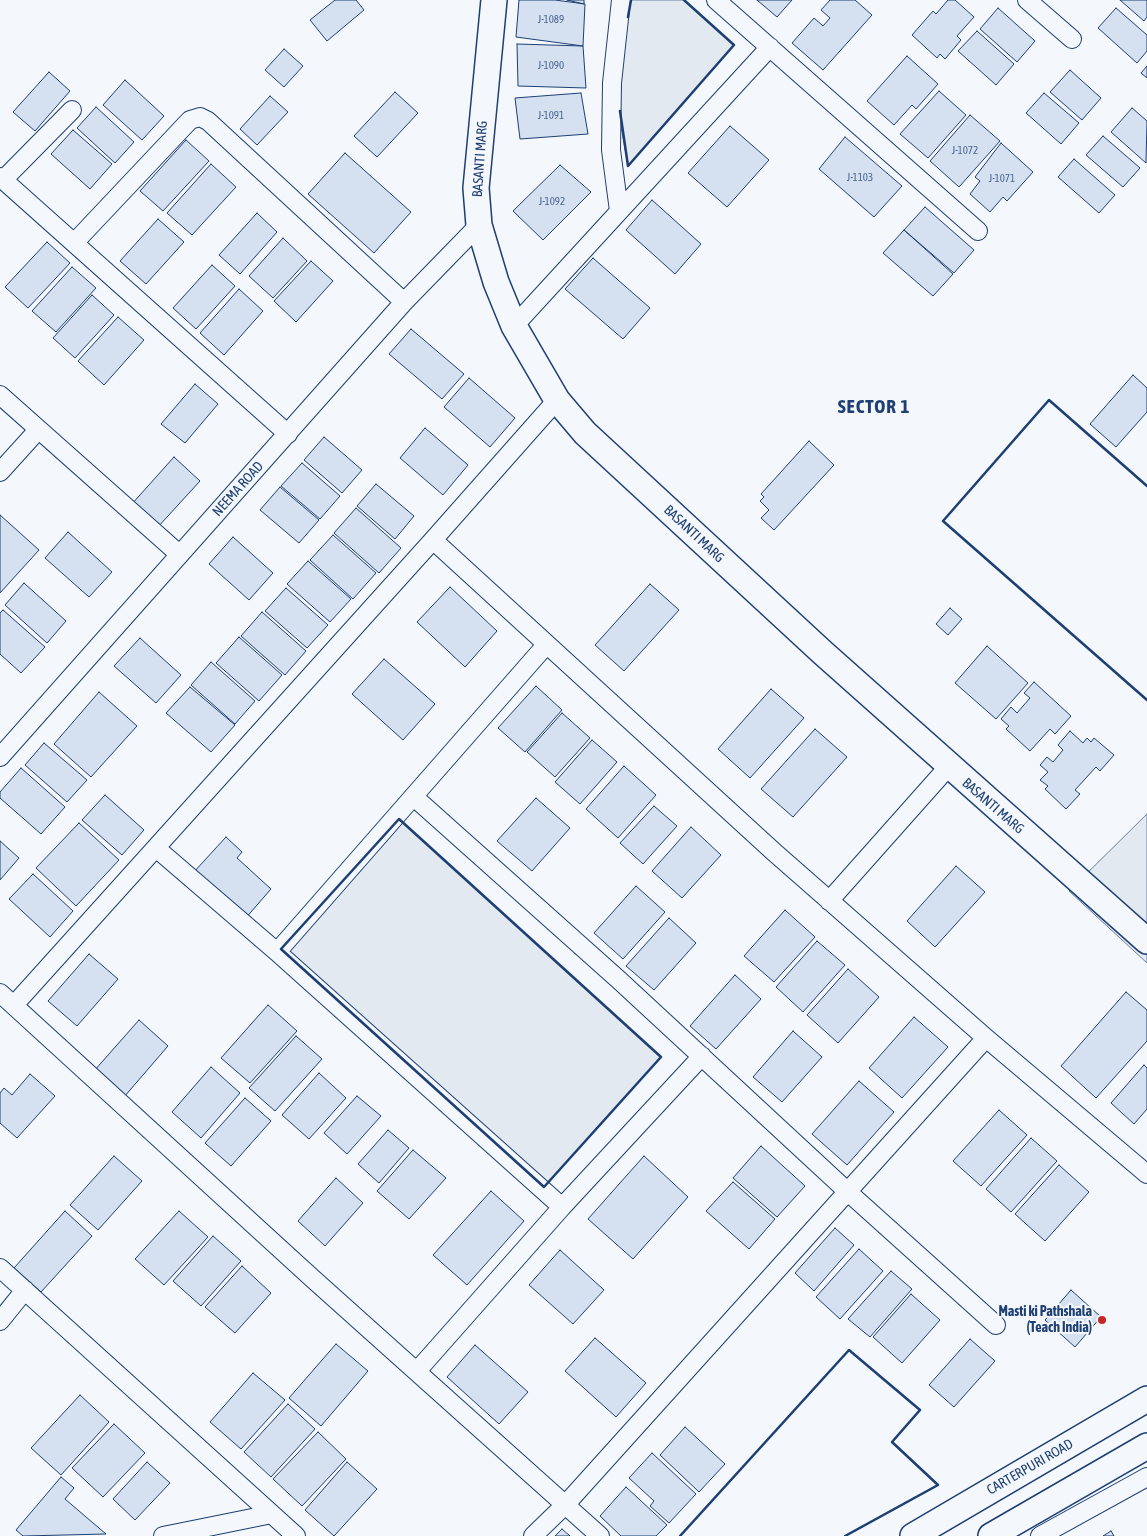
<!DOCTYPE html>
<html>
<head>
<meta charset="utf-8">
<style>
	body { margin:0 }
	canvas { display:block; background:#f4f7fb }
</style>
</head>
<body>
<canvas width="1147" height="1536"></canvas>
<script>
const ctx = document.querySelector('canvas').getContext('2d');
ctx.lineJoin = 'round';
function fillPath(path, color) {
  ctx.fillStyle = color;
  ctx.fill(path, 'evenodd');
}
function shape(rows) {
  const path = new Path2D();
  for (const r of rows) {
    path.moveTo(r[0], r[1]);
    for (let i = 2; i < r.length; i += 2) path.lineTo(r[i], r[i + 1]);
  }
  return path;
}
function strokePath(path, color, width, dash) {
  ctx.strokeStyle = color;
  ctx.lineWidth = width;
  ctx.lineCap = dash ? 'butt' : 'round';
  ctx.setLineDash(dash || []);
  ctx.stroke(path);
}
function drawText(font, color, halo, rows, align = 'center') {
  ctx.font = font + ' "Asap Condensed",sans-serif';
  ctx.lineWidth = 4;
  ctx.setLineDash([]);
  ctx.textBaseline = 'middle';
  ctx.strokeStyle = halo;
  ctx.fillStyle = color;
  for (const [text, x, y, turn = 0] of rows) {
    ctx.save();
    ctx.translate(x, y);
    ctx.rotate((+turn || 0) * Math.PI / 180);
    ctx.textAlign = isNaN(turn) ? turn : align;
    if (halo) ctx.strokeText(text, 0, 0);
    ctx.fillText(text, 0, 0);
    ctx.restore();
  }
}
const green = shape([
	[631,0,684,0,734,45,628,166,621,126,619,87,622,46,631,0],
	[1147,814,1147,963,1069,891,1147,814],
	[399,819,661,1057,544,1187,281,949,399,819]
]);
fillPath(green, '#e3e9f0');
strokePath(green, '#687fa3', 1);
const building = shape([
	[335,0,356,0,364,10,327,41,310,20,335,0],
	[519,0,555,0,585,4,583,46,516,37,519,0],
	[567,0,584,0,584,4,567,0],
	[757,0,792,0,777,17,757,0],
	[830,0,855,0,872,15,823,70,792,43,814,18,823,26,830,18,821,10,830,0],
	[948,0,955,0,974,17,957,36,961,40,945,59,940,54,937,58,912,35,933,11,936,14,948,0],
	[1120,0,1147,0,1147,17,1144,21,1120,0],
	[998,8,1035,41,1017,62,980,29,998,8],
	[1116,8,1147,35,1147,51,1137,63,1098,28,1116,8],
	[977,31,1014,64,996,85,958,51,977,31],
	[517,44,583,46,586,88,518,86,517,44],
	[284,49,303,66,284,87,265,70,284,49],
	[907,56,938,84,916,109,912,105,894,125,867,101,907,56],
	[1147,66,1147,78,1141,73,1147,66],
	[1070,70,1101,98,1082,120,1050,92,1070,70],
	[49,72,70,91,35,131,13,112,49,72],
	[125,80,164,116,142,140,103,105,125,80],
	[939,91,966,115,928,158,900,134,939,91],
	[395,92,418,113,377,157,354,136,395,92],
	[581,93,588,134,520,139,515,98,581,93],
	[1044,93,1079,123,1061,144,1026,113,1044,93],
	[270,96,288,112,257,145,240,129,270,96],
	[96,107,134,142,115,163,77,128,96,107],
	[1132,108,1147,121,1146,163,1111,132,1132,108],
	[970,115,1000,141,959,187,930,161,970,115],
	[730,126,769,160,727,207,688,173,730,126],
	[73,130,112,164,90,189,51,154,73,130],
	[1103,136,1140,168,1123,187,1086,155,1103,136],
	[845,137,902,186,874,217,819,169,845,137],
	[186,140,209,161,163,211,140,191,186,140],
	[1001,143,1033,172,1007,201,1003,197,990,212,970,194,980,181,975,177,1001,143],
	[345,153,411,212,374,253,308,194,345,153],
	[1074,159,1115,195,1099,213,1058,177,1074,159],
	[211,164,236,187,192,235,167,213,211,164],
	[560,165,591,192,543,240,513,211,560,165],
	[652,200,701,244,675,274,626,230,652,200],
	[925,207,974,250,954,273,904,230,925,207],
	[257,213,277,232,240,274,219,255,257,213],
	[158,219,184,242,146,284,120,261,158,219],
	[904,230,953,274,933,296,883,253,904,230],
	[283,238,307,261,273,298,249,276,283,238],
	[47,242,70,263,28,308,5,287,47,242],
	[593,258,650,308,623,339,565,289,593,258],
	[311,261,333,281,296,322,274,301,311,261],
	[212,265,235,286,196,329,173,308,212,265],
	[72,267,96,288,56,332,32,311,72,267],
	[239,289,263,311,224,355,200,333,239,289],
	[92,295,114,315,75,358,53,338,92,295],
	[118,317,144,340,104,385,78,361,118,317],
	[411,329,464,374,442,399,389,354,411,329],
	[1133,375,1147,388,1147,412,1116,447,1090,424,1133,375],
	[469,378,515,418,490,447,444,407,469,378],
	[195,384,218,404,185,443,161,424,195,384],
	[425,428,468,465,443,495,400,458,425,428],
	[324,437,362,470,342,493,304,460,324,437],
	[809,441,834,465,774,530,761,518,769,510,760,501,764,497,761,494,809,441],
	[174,457,200,481,157,528,131,505,174,457],
	[302,463,340,496,320,519,281,486,302,463],
	[376,484,414,516,395,539,357,506,376,484],
	[280,487,319,520,299,543,260,510,280,487],
	[356,508,401,548,379,573,334,533,356,508],
	[0,515,39,550,0,593,0,515],
	[68,532,112,572,89,597,45,558,68,532],
	[333,535,376,573,353,599,310,560,333,535],
	[233,537,273,573,249,600,209,564,233,537],
	[308,561,351,599,330,622,287,584,308,561],
	[24,583,66,621,47,643,5,605,24,583],
	[650,584,679,610,624,671,595,645,650,584],
	[450,587,497,631,465,667,417,622,450,587],
	[286,588,328,625,307,648,265,611,286,588],
	[950,608,962,619,948,635,936,624,950,608],
	[3,610,45,647,21,673,0,654,0,613,3,610],
	[262,612,306,651,285,675,241,636,262,612],
	[239,637,282,675,259,701,216,663,239,637],
	[140,638,181,675,156,703,114,666,140,638],
	[987,646,1028,683,996,719,955,683,987,646],
	[384,659,435,704,403,740,352,694,384,659],
	[211,662,255,701,235,724,191,685,211,662],
	[1034,682,1071,716,1055,734,1050,729,1030,751,1006,729,1009,726,1001,719,1011,707,1017,713,1030,698,1024,693,1034,682],
	[536,686,562,710,525,752,498,728,536,686],
	[190,687,235,725,211,752,166,713,190,687],
	[771,689,804,718,750,778,718,749,771,689],
	[99,692,137,726,91,777,54,744,99,692],
	[562,713,590,738,555,777,527,752,562,713],
	[815,729,847,757,793,817,761,789,815,729],
	[1070,731,1083,743,1087,738,1091,742,1094,738,1114,755,1100,771,1096,767,1075,790,1080,794,1066,809,1045,789,1048,786,1040,780,1048,772,1040,765,1047,757,1053,762,1063,750,1058,745,1070,731],
	[592,740,617,762,580,804,555,782,592,740],
	[44,743,87,780,67,802,25,765,44,743],
	[624,766,656,795,618,838,586,809,624,766],
	[21,768,65,807,41,834,0,798,0,792,21,768],
	[105,795,144,830,122,855,82,820,105,795],
	[536,798,570,828,532,871,497,841,536,798],
	[654,806,677,826,643,864,620,843,654,806],
	[79,823,119,860,76,906,36,868,79,823],
	[691,827,721,855,682,898,652,871,691,827],
	[226,837,242,852,237,858,271,889,244,920,193,873,226,837],
	[0,841,19,858,0,880,0,841],
	[956,866,985,892,935,947,907,921,956,866],
	[33,874,73,911,50,937,9,899,33,874],
	[636,886,665,912,623,959,594,933,636,886],
	[785,910,815,937,774,982,744,956,785,910],
	[669,918,696,943,654,990,626,966,669,918],
	[817,941,845,965,803,1012,776,987,817,941],
	[89,954,118,979,77,1026,48,1001,89,954],
	[848,969,879,997,838,1043,807,1015,848,969],
	[735,975,761,999,716,1049,690,1026,735,975],
	[1126,992,1147,1010,1147,1041,1096,1098,1061,1066,1126,992],
	[268,1005,297,1031,250,1083,221,1058,268,1005],
	[914,1017,948,1047,902,1098,869,1068,914,1017],
	[139,1020,168,1046,124,1097,94,1071,139,1020],
	[793,1031,822,1057,782,1102,753,1077,793,1031],
	[296,1036,322,1059,275,1111,249,1088,296,1036],
	[1144,1065,1147,1068,1147,1109,1134,1124,1111,1103,1144,1065],
	[211,1067,240,1093,201,1138,172,1112,211,1067],
	[319,1073,346,1098,309,1139,282,1115,319,1073],
	[30,1074,55,1096,17,1138,0,1123,0,1093,4,1088,12,1095,30,1074],
	[859,1081,894,1112,847,1165,812,1134,859,1081],
	[357,1096,381,1116,347,1154,324,1133,357,1096],
	[245,1098,271,1121,231,1166,205,1143,245,1098],
	[999,1110,1027,1135,981,1186,953,1161,999,1110],
	[388,1130,409,1148,379,1183,358,1164,388,1130],
	[1031,1138,1057,1161,1011,1212,986,1189,1031,1138],
	[761,1146,805,1186,777,1217,733,1178,761,1146],
	[413,1150,446,1178,409,1219,377,1191,413,1150],
	[114,1156,142,1181,98,1230,70,1205,114,1156],
	[644,1156,688,1197,633,1259,588,1219,644,1156],
	[1059,1165,1089,1192,1045,1241,1015,1214,1059,1165],
	[336,1178,363,1203,325,1246,298,1221,336,1178],
	[733,1182,775,1219,749,1249,706,1211,733,1182],
	[491,1191,524,1221,467,1285,433,1255,491,1191],
	[65,1211,92,1236,41,1292,14,1268,65,1211],
	[179,1211,208,1237,164,1285,135,1259,179,1211],
	[835,1228,854,1245,814,1291,795,1273,835,1228],
	[213,1236,241,1261,201,1306,173,1281,213,1236],
	[859,1249,883,1271,840,1319,816,1297,859,1249],
	[560,1250,604,1290,573,1324,529,1285,560,1250],
	[242,1266,271,1293,235,1333,205,1307,242,1266],
	[891,1271,912,1289,870,1337,848,1319,891,1271],
	[1071,1290,1101,1317,1075,1347,1045,1320,1071,1290],
	[911,1294,940,1320,902,1363,873,1337,911,1294],
	[595,1338,646,1383,616,1417,565,1371,595,1338],
	[970,1339,995,1361,954,1407,929,1385,970,1339],
	[336,1344,368,1371,321,1426,289,1398,336,1344],
	[475,1345,528,1392,499,1424,447,1377,475,1345],
	[253,1373,285,1400,241,1449,210,1422,253,1373],
	[80,1395,109,1422,61,1475,31,1448,80,1395],
	[288,1404,315,1429,271,1477,244,1452,288,1404],
	[114,1424,145,1453,103,1497,72,1468,114,1424],
	[685,1427,725,1464,699,1492,660,1455,685,1427],
	[318,1432,346,1459,302,1506,273,1479,318,1432],
	[652,1453,696,1494,669,1523,650,1506,654,1501,629,1478,652,1453],
	[147,1462,170,1483,135,1520,113,1499,147,1462],
	[347,1462,377,1489,334,1536,305,1510,347,1462],
	[61,1477,74,1488,65,1499,106,1534,23,1536,16,1530,61,1477],
	[626,1487,667,1525,656,1536,621,1536,600,1516,626,1487],
	[562,1529,570,1536,555,1536,562,1529],
	[1111,1531,1114,1536,1103,1536,1111,1531]
]);
fillPath(building, '#d5e0f0');
strokePath(building, '#1d3f73', 1);
const street = shape([
	[716,0,978,231],
	[1027,0,1072,39],
	[0,177,288,434],
	[3,180,72,110],
	[619,211,611,150,612,83,621,0],
	[74,243,190,120,200,117,208,121,404,302],
	[514,326,770,47],
	[0,395,179,554],
	[0,472,38,430],
	[433,540,774,852,986,1038,1147,1174],
	[0,757,404,302,479,225],
	[414,797,619,980,848,1192,996,1325],
	[156,848,277,952,562,1207],
	[829,901,949,766],
	[277,952,546,645],
	[0,993,312,1278,600,1536],
	[14,1005,433,540,557,400],
	[0,1268,296,1536],
	[0,1321,25,1290],
	[417,1371,562,1207,702,1056],
	[163,1536,272,1514],
	[533,1536,566,1504,986,1038],
	[1040,1536,1147,1477]
]);
const secondary = shape([
	[494,0,476,188,479,225,496,282,514,326,557,400,585,433,822,652,1147,941],
	[913,1536,1147,1399],
	[991,1536,1147,1446]
]);
strokePath(street, '#1d3f73', 20);
strokePath(secondary, '#1d3f73', 28);
strokePath(street, '#f4f7fb', 18);
strokePath(secondary, '#f4f7fb', 25);
strokePath(shape([
	[628,17,631,0],
	[620,111,628,166,734,45,684,0],
	[1147,486,1049,400,943,521,1147,700],
	[399,819,661,1057,544,1187,281,949,399,819],
	[680,1536,849,1350,920,1410,892,1442,938,1485,845,1536]
]), '#1d3f73', 2.5);
for (const [x, y, r, color] of [
	[1102,1320,5,"#c62828"]
]) {
  const dot = new Path2D();
  dot.arc(x, y, r, 0, 2 * Math.PI);
  ctx.fillStyle = color;
  ctx.fill(dot);
  strokePath(dot, '#f4f7fb', 2);
}
drawText('11px', '#4b6792', null, [
	["J-1089",551,20],
	["J-1090",551,66],
	["J-1091",551,116],
	["J-1072",965,151],
	["J-1103",860,178],
	["J-1071",1002,179],
	["J-1092",552,202]
]);
drawText('14px', '#1d3f73', '#f4f7fb', [
	["BASANTI MARG",480,159,-86],
	["NEEMA ROAD",238,489,-48],
	["BASANTI MARG",694,534,43],
	["BASANTI MARG",993,806,41],
	["CARTERPURI ROAD",1030,1467,-30]
]);
drawText('bold 14px', '#1d3f73', '#f4f7fb', [
	["Masti ki Pathshala",1092,1312],
	["(Teach India)",1092,1328]
], 'right');
ctx.letterSpacing = '1px';
drawText('bold 19px', '#1d3f73', '#f4f7fb', [
	["SECTOR 1",874,407]
]);
ctx.letterSpacing = '0px';
</script>
</body>
</html>
